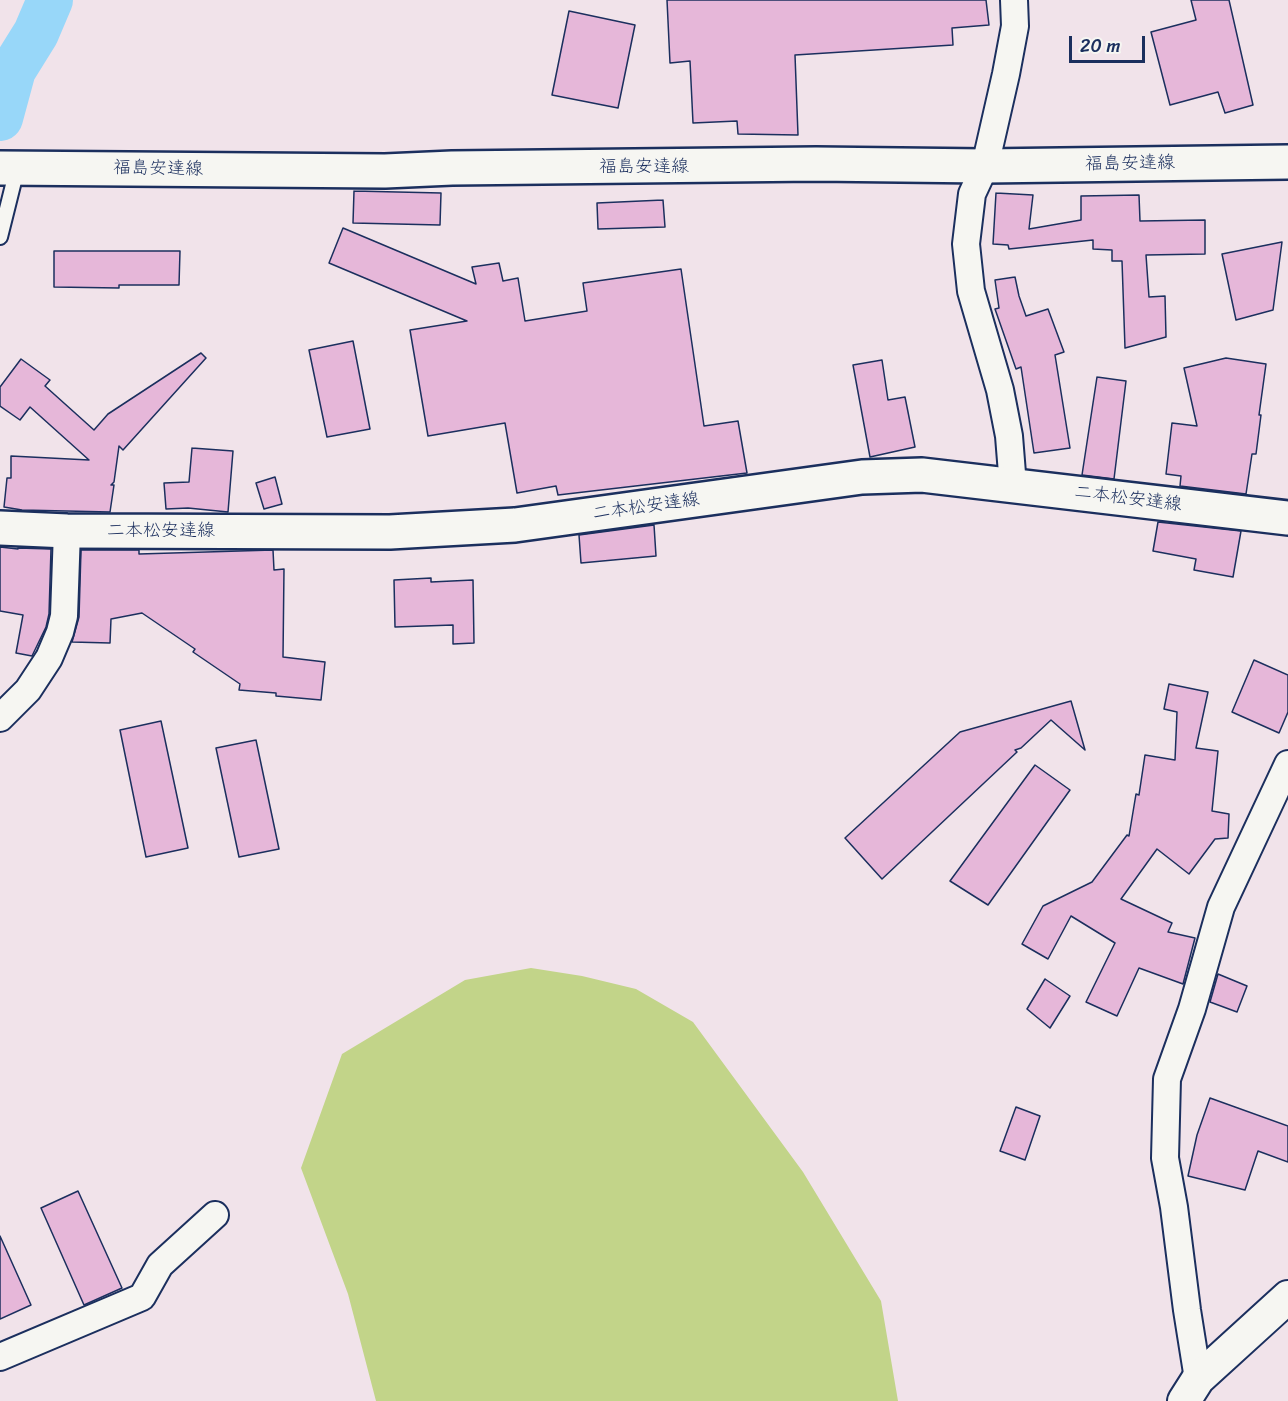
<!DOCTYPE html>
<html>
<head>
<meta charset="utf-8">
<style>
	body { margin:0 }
	#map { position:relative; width:1288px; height:1401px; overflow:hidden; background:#f1e3ea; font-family:Sriracha,sans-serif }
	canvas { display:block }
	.scale { position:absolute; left:1069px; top:36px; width:76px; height:27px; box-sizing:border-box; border:3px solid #1b2f5e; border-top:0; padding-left:8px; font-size:18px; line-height:21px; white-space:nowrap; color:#1b2f5e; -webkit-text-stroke:4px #f6f6f2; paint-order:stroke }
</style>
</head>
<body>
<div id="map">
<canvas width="1288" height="1401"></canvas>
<div class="scale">20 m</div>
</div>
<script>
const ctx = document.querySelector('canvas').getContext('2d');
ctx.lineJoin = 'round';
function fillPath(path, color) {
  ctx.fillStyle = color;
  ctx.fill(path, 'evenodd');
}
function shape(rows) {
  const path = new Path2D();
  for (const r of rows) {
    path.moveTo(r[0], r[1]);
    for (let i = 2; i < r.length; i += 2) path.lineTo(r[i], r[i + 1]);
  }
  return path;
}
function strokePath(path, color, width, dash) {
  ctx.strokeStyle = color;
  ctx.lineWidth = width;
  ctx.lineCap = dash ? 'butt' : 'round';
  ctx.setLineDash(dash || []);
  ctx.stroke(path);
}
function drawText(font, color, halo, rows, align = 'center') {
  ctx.font = font + ' Sriracha,"Klee One",sans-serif';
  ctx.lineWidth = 4.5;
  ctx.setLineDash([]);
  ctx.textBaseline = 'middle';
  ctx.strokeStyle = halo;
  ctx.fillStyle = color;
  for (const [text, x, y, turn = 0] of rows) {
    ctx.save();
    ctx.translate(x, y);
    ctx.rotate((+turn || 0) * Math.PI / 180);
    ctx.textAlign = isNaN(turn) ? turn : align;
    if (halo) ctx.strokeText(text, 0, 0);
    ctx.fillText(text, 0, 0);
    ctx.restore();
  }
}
fillPath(shape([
	[531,968,582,976,636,989,693,1022,803,1172,881,1301,898,1401,376,1401,348,1294,301,1168,342,1054,465,980]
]), '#c2d489');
strokePath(shape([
	[0,118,13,70,36,33,50,0]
]), '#98d7f9', 46);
const building = shape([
	[667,0,986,0,989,25,952,28,953,45,795,55,798,135,738,134,737,121,693,123,690,61,670,63,667,0],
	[1191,0,1229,0,1253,105,1225,113,1218,92,1170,105,1151,32,1196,20,1191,0],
	[569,11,635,25,618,108,552,95,569,11],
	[354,191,441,193,440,225,353,223,354,191],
	[996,193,1033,195,1029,229,1081,220,1081,196,1139,195,1140,221,1205,220,1205,254,1146,255,1149,297,1165,296,1166,337,1125,348,1122,261,1112,261,1112,250,1093,249,1093,240,1009,249,1008,245,993,244,996,193],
	[663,200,665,227,598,229,597,203,663,200],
	[343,228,476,284,472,267,499,263,503,281,518,278,525,321,587,311,583,283,681,269,704,426,738,421,747,473,558,495,556,486,517,493,505,423,428,436,410,330,467,321,329,263,343,228],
	[1282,242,1273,310,1236,320,1222,254,1282,242],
	[54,251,180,251,179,285,119,285,119,288,54,287,54,251],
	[1015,277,1019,296,1026,316,1048,309,1064,352,1055,355,1070,448,1034,453,1021,367,1016,369,995,309,999,308,995,280,1015,277],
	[353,341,370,429,327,437,309,350,353,341],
	[201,353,206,358,123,450,119,446,114,482,111,485,114,485,110,512,22,510,4,507,7,478,11,478,11,456,89,460,30,407,20,420,0,406,0,387,21,359,50,380,45,386,94,430,108,414,201,353],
	[1226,358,1266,364,1259,415,1261,415,1256,454,1252,454,1246,494,1180,486,1181,476,1166,474,1172,423,1197,426,1184,368,1226,358],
	[882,360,888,400,905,397,915,447,870,457,853,365,882,360],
	[1097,377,1126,381,1114,479,1082,475,1097,377],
	[192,448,233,451,228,512,188,508,166,509,164,483,189,482,192,448],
	[275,477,282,504,264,509,256,483,275,477],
	[1158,522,1241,531,1233,577,1194,570,1196,559,1153,551,1158,522],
	[654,525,656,556,581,563,579,535,654,525],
	[0,547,18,549,18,548,51,549,49,614,46,627,32,656,16,653,23,615,0,611,0,547],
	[81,550,139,550,139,554,273,550,274,570,284,569,283,657,325,662,321,700,276,696,276,693,239,690,240,684,193,652,195,649,142,613,111,619,110,643,72,642,79,617,81,550],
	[431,578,431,582,473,580,474,643,453,644,453,625,395,627,394,580,431,578],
	[1254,660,1288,675,1288,712,1279,733,1232,712,1254,660],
	[1169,684,1208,692,1196,748,1218,751,1212,811,1229,814,1228,838,1215,839,1189,874,1157,849,1121,899,1172,923,1168,932,1195,938,1183,984,1139,968,1117,1016,1086,1002,1115,943,1071,916,1048,959,1022,944,1043,906,1092,882,1127,835,1129,836,1136,794,1139,795,1145,755,1175,760,1177,712,1164,709,1169,684],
	[1071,701,1085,750,1051,720,1021,748,1015,750,1017,752,882,879,845,838,960,732,1071,701],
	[161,721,188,848,146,857,120,730,161,721],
	[256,740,279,849,239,857,216,748,256,740],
	[1035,765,1070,790,988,905,950,881,1035,765],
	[1218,974,1247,986,1237,1012,1210,1002,1218,974],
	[1045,979,1070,996,1050,1028,1027,1009,1045,979],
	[1210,1098,1288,1126,1288,1162,1258,1151,1245,1190,1188,1176,1197,1135,1210,1098],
	[1016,1107,1040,1116,1025,1160,1000,1151,1016,1107],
	[78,1191,122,1288,84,1305,41,1208,78,1191],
	[0,1236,31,1305,0,1319,0,1236]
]);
fillPath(building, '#e6b7d9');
strokePath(building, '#1b2f5e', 1.5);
const service = shape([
	[0,237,17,169]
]);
const minor = shape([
	[1013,486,1009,436,1000,390,971,291,966,244,972,194,985,166,1006,74,1015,26,1014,0],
	[0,718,28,690,49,658,60,632,64,616,67,531],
	[0,1357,142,1297,160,1265,215,1215],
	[1198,1379,1187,1310,1174,1207,1165,1158,1167,1079,1192,1009,1221,907,1288,764]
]);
const tertiary = shape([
	[1184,1401,1198,1379,1288,1297]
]);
const secondary = shape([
	[0,168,385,171,452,168,816,164,985,166,1288,162],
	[0,528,67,531,390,532,515,525,862,477,922,475,1288,518]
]);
strokePath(service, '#1b2f5e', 18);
strokePath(minor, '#1b2f5e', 30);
strokePath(tertiary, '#1b2f5e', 36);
strokePath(secondary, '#1b2f5e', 38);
strokePath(service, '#f6f6f2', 14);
strokePath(minor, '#f6f6f2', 26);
strokePath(tertiary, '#f6f6f2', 32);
strokePath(secondary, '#f6f6f2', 33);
drawText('18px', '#1b2f5e', '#f6f6f2', [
	["福島安達線",1130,164,-1],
	["福島安達線",644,167],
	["福島安達線",158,169,1],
	["二本松安達線",1128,499,7],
	["二本松安達線",646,507,-8],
	["二本松安達線",161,531]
]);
</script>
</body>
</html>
